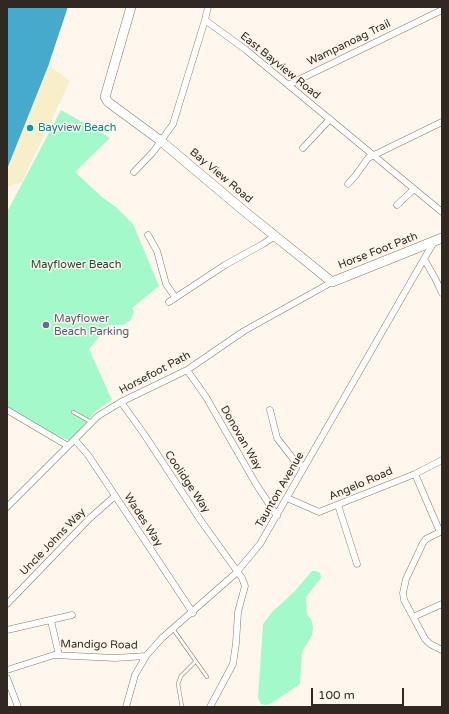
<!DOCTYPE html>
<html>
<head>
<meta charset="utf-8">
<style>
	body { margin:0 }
	#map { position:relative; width:449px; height:714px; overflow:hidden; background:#fff6ed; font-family:"Varela Round",sans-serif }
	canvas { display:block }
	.frame { position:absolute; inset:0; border:8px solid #312921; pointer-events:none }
	.scale { position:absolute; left:311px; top:688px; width:93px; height:18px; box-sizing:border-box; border:2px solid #312921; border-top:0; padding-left:5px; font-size:12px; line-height:14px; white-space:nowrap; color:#312921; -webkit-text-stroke:3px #fff6ed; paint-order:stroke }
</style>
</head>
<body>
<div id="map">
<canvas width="449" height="714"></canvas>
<div class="frame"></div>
<div class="scale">100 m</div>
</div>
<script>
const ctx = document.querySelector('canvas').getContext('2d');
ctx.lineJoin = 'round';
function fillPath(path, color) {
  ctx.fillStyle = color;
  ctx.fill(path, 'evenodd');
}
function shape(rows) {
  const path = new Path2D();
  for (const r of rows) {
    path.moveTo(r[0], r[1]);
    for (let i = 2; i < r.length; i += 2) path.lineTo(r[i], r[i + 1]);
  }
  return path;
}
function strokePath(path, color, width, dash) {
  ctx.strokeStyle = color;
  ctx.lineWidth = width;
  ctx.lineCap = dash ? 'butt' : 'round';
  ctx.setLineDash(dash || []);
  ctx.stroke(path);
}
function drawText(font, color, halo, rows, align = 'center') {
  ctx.font = font + ' "Varela Round",sans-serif';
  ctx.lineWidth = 3;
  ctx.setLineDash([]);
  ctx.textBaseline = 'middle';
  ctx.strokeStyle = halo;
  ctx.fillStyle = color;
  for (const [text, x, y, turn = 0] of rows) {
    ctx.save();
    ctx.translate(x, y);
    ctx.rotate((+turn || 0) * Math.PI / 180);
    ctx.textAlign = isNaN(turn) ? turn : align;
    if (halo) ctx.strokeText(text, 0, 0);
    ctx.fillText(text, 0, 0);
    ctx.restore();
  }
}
fillPath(shape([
	[61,110,110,138,75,172,102,197,116,207,133,224,159,286,132,308,134,311,131,320,123,325,109,325,89,349,112,400,96,411,70,441,7,414,7,212],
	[312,571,316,571,320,573,321,578,306,597,307,615,311,619,313,627,312,635,302,652,300,684,272,703,266,705,261,704,258,698,263,624,273,611,294,592]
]), '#a4f9ca');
fillPath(shape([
	[68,7,49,64,55,70,70,81,22,182,7,187,7,141]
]), '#f8eec9');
fillPath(shape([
	[7,7,68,7,49,64,7,169]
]), '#45aacb');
fillPath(shape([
	[68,7,70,7,51,66,49,64]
]), '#fff6ed');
const lane = shape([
	[73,412,91,422],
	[173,629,207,677],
	[182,707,178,684,181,676,196,661]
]);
const street = shape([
	[205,20,208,7],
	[288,85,442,10],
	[303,148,330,119],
	[134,172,153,152,173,124,205,20,246,50,442,212],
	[348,184,356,175,368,158,442,122],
	[397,205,414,189],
	[148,235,157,251,166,284,175,297],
	[434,242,424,259,435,278,442,293],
	[169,302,225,265,263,244,275,236],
	[187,370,206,397,256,484,277,516],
	[121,402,144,434,201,521,242,578,245,586,238,612,236,643,233,664,210,707],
	[7,410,68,446],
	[270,410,277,438,294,460,304,467],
	[75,440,88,455,193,613],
	[415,474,440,532],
	[287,498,319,512,415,474,442,460],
	[338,505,357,564],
	[7,507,98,416,121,402,187,370,244,331,332,282],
	[442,531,426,539,423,543,406,579,403,593,404,600,425,639,430,644,442,650],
	[7,604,90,518,115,496],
	[413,617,442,604],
	[51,621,59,655],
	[7,630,72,615],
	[7,670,54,655,115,658,146,656],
	[7,678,18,707],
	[126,707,135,675,146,656,162,638,235,574,260,544,424,259]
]);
const secondary = shape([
	[131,7,107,90,105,97,108,102,161,141,244,211,332,282,442,238]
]);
strokePath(lane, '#8a7864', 4);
strokePath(street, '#8a7864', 7);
strokePath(secondary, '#8a7864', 10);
strokePath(lane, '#fff', 3);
strokePath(street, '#fff', 6);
strokePath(secondary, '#fff', 9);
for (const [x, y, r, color] of [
	[30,128,4,"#0f9aa8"],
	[46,325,4,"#5c6f8a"]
]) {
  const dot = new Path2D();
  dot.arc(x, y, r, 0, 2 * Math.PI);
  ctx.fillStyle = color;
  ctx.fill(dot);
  strokePath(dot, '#fff6ed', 1.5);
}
drawText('11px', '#312921', '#fff6ed', [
	["Wampanoag Trail",349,43,-26],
	["East Bayview Road",280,66,39],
	["Bay View Road",221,176,40],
	["Horse Foot Path",378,251,-21],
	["Horsefoot Path",155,373,-28],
	["Donovan Way",241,438,60],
	["Coolidge Way",187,482,56],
	["Angelo Road",361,484,-23],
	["Taunton Avenue",280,490,-60],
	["Wades Way",143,520,57],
	["Uncle Johns Way",53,542,-46],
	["Mandigo Road",99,645,1]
]);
drawText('11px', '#0d838f', '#fff6ed', [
	["Bayview Beach",38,128]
], 'left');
drawText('11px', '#1b4932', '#fff6ed', [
	["Mayflower Beach",76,265]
]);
drawText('11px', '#4e5e75', '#fff6ed', [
	["Mayflower",54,319],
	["Beach Parking",54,332]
], 'left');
</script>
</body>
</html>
